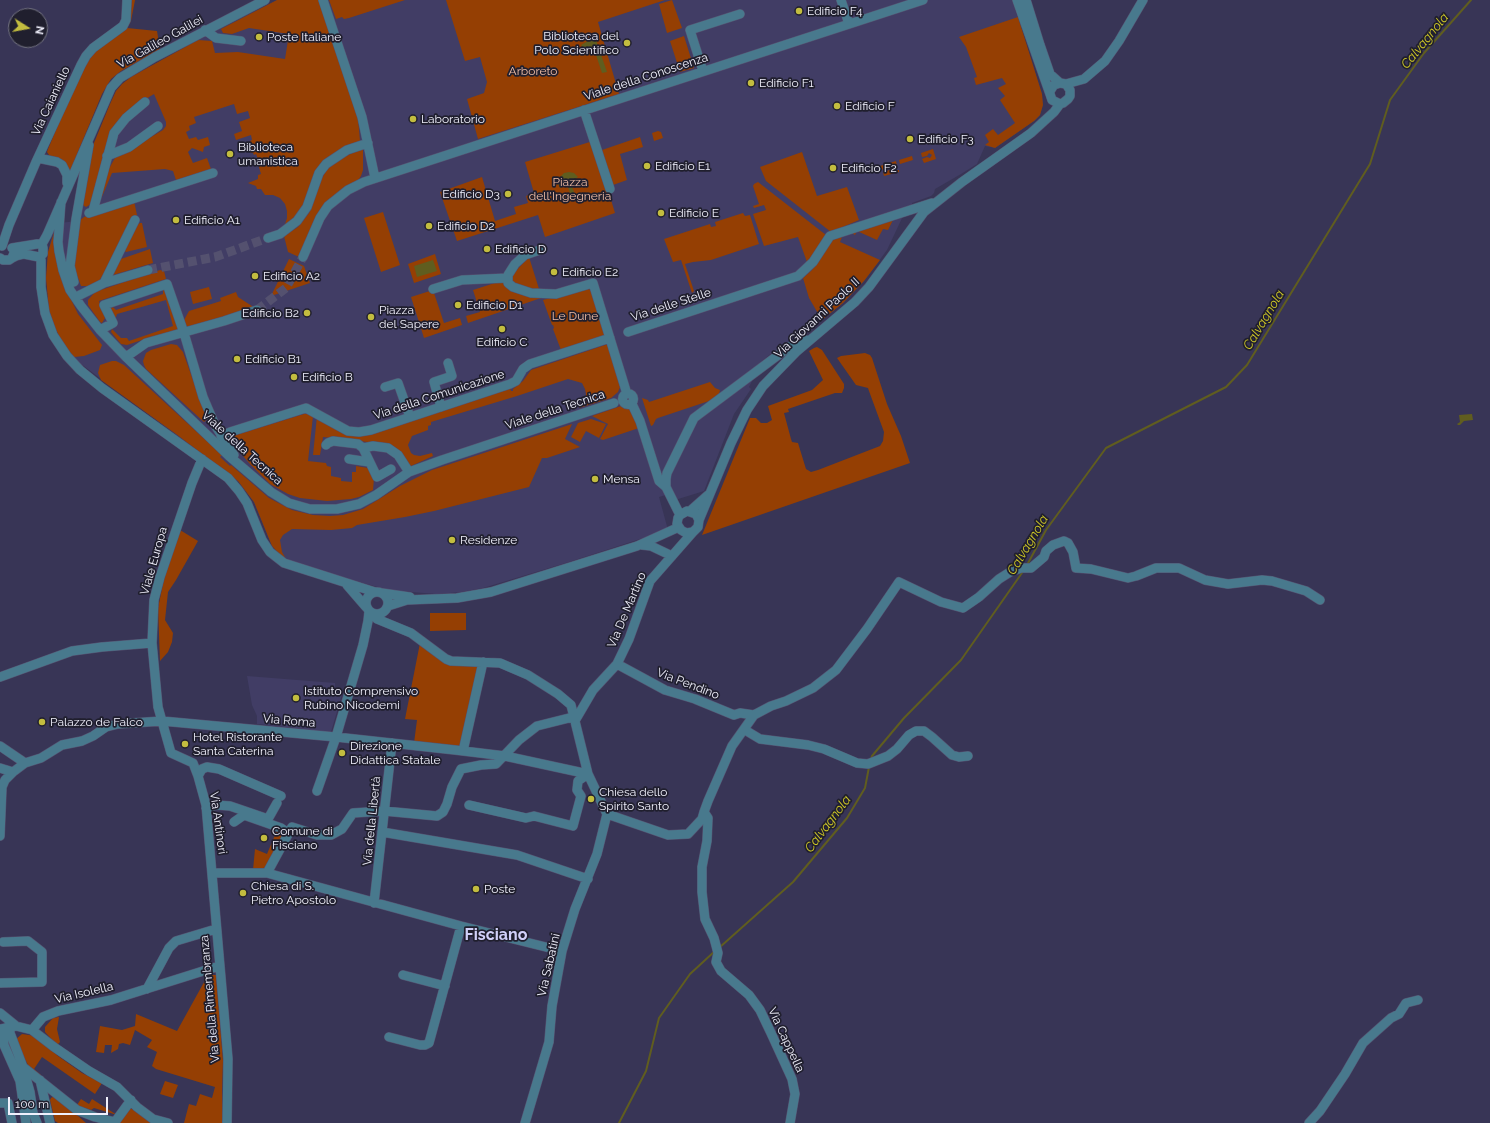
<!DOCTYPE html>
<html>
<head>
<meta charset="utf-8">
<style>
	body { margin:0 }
	#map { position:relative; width:1490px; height:1123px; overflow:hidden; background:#383556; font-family:Raleway,sans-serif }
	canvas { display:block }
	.north { position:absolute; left:8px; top:8px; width:40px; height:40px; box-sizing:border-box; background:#201f2e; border:1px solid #737380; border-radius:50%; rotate:101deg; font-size:11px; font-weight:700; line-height:16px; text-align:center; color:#f0f0fc }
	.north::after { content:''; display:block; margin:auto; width:14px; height:18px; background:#c3bd3f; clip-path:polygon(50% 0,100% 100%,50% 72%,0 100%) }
	.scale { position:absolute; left:8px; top:1097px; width:100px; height:18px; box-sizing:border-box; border:2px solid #f0f0fc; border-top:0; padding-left:5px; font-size:12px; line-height:14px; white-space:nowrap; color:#f0f0fc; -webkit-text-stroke:3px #201f2e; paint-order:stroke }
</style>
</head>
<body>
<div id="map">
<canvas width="1490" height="1123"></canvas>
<div class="north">N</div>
<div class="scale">100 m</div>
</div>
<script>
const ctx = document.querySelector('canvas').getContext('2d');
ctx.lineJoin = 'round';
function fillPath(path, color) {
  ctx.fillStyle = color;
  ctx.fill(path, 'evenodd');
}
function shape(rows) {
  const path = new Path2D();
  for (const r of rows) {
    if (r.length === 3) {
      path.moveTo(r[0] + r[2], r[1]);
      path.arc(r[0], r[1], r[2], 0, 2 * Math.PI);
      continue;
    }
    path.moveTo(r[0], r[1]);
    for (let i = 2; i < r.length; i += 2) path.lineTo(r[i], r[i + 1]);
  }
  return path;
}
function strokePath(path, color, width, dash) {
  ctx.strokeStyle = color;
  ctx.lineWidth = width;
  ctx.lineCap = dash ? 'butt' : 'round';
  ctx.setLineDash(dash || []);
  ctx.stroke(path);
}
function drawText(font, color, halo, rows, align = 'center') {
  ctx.font = font + ' Raleway,sans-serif';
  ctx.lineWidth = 3.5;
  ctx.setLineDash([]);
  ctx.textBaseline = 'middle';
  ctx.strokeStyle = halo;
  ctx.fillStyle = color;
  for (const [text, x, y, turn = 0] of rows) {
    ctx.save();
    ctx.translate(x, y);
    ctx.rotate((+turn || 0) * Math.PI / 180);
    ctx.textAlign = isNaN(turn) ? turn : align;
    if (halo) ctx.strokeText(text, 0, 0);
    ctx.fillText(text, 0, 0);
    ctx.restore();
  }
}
fillPath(shape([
	[277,0,1012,0,1042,94,1043,105,1040,115,1034,121,995,148,985,146,977,164,961,174,935,189,934,193,931,196,912,203,912,206,903,216,887,250,864,281,843,303,815,325,773,352,762,361,749,387,751,389,734,414,704,491,675,500,669,494,659,497,668,530,569,562,483,588,462,592,436,594,388,590,331,574,286,559,272,546,254,502,238,481,77,361,55,328,49,310,46,278,48,252,51,240,57,223,80,221,94,143,116,91,131,77,198,40],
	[247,676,335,683,335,691,343,691,331,732,257,724,257,716,252,705]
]), '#413d65');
fillPath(shape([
	[130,0,135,0,131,21,127,28,157,31,160,49,121,71,111,79,102,94,70,171,49,155,47,152,48,149,85,60,115,35],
	[277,0,319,0,349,89,358,118,360,141,337,152,303,208,289,223,285,224,287,218,287,211,285,204,280,198,273,195,265,195,261,189,257,189,256,186,248,183,258,179,258,175,261,174,258,164,255,165,254,160,258,159,256,154,254,155,253,153,251,153,248,144,250,143,250,141,252,140,251,135,236,140,234,134,242,131,239,122,250,118,248,111,237,114,234,104,194,117,196,123,189,126,190,130,186,132,189,139,196,137,198,140,208,137,210,145,204,147,203,152,192,148,188,152,193,163,207,158,211,169,176,180,173,171,165,169,112,173,101,199,107,172,115,158,163,130,166,126,166,122,154,94,141,102,125,117,91,204,86,207,83,205,94,143,110,104,116,91,122,84,131,77,198,40,212,41,215,53,238,52,285,59,289,34,249,28,232,34,223,33,221,29],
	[329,0,405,0,349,18,344,19,342,17,336,19],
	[446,0,665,0,598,22,619,94,478,139,467,99,484,93,487,82,480,57,465,61],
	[672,0,682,28,667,33,659,4],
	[1018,17,1042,94,1043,105,1040,115,1034,121,995,148,985,145,989,142,985,135,993,129,998,135,1015,123,1000,100,1005,96,998,88,1006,84,1002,78,976,85,974,78,977,77,966,47,959,37],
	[684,36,694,68,680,72,670,41],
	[658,131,661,132,663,138,654,141,652,133],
	[640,137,643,147,620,154,627,180,613,185,602,150],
	[593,141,615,213,545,237,538,215,457,241,440,192,482,177,495,221,516,214,514,207,528,203,526,196,534,193,525,162],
	[933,149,936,159,924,163,922,159,927,157,930,158,932,155,929,153,927,156,922,157,921,153],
	[360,150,363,150,363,170,361,176,357,182,332,199,299,257,288,252,284,236,298,227,309,213,319,184,327,169,341,158],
	[802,152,817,196,847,187,859,220,831,232,766,181,760,167],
	[912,156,913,160,900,164,899,160],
	[896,161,897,166,883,170,880,166],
	[893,169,894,170,899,170,899,172,884,176,883,172],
	[758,182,826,235,815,255,807,262,798,237,764,246,753,214,766,210,764,205,754,208,753,206,759,204,753,186,754,184],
	[134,201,137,215,132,220,110,264,99,281,90,286,81,286,74,267,79,221,84,217,113,206],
	[383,212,400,265,381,272,364,218],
	[743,213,745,216,750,215,759,244,711,260,693,262,685,264,694,291,692,293,681,260,673,262,664,239,710,224,711,227,716,226,715,222],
	[894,218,888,230,883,229,877,240,857,231,855,235,850,232],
	[57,223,54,250,57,263,64,285,78,314,102,345,100,350,84,356,74,357,65,347,55,328,49,310,46,278,48,252],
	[140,223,142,223,147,247,126,252,124,250,134,227],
	[841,235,842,237,840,242,880,260,864,281,843,303,822,320,809,298,803,278,812,270,831,240],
	[150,249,153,263,113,275,113,273,121,259],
	[435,254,441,274,414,283,408,264],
	[529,257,540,292,513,283,512,275],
	[289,259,304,266,310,283,271,296],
	[160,270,164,271,166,279,99,301,105,318,102,323,100,322,88,305,88,300,95,292],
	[501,281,521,292,541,298,468,323,466,316,480,312,473,290],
	[209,287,212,299,193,304,190,292],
	[585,288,591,290,605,335,561,350,553,329,554,328,553,325,552,325,543,300],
	[163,289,166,290,178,328,177,331,157,335,127,345,121,344,111,332,112,329,121,338,127,338,129,341,173,326,166,300,117,314,116,317,114,317,110,309,113,307,116,310,163,294],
	[433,290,444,323,460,318,462,325,424,338,411,297],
	[236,292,238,297,255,308,188,327,185,326,184,320,189,311,221,301,220,298],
	[171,344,177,345,183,352,207,419,204,422,146,369,144,365,143,361,146,353,151,350],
	[608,344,619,376,620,387,618,392,611,398,579,408,585,399,586,394,585,389,582,383,568,379,517,396,431,422,431,425,428,426,428,430,412,436,408,445,411,453,414,455,420,456,432,453,433,456,409,467,383,444,368,442,323,437,320,455,313,455,317,416,358,435,365,436,510,388,511,391,513,391,513,389,523,381,531,370],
	[817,347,822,350,844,384,844,388,842,393,835,393,788,409,789,412,784,413,791,439,792,442,798,443,806,469,811,472,818,470,880,446,883,441,884,432,869,391,868,388,856,385,837,358,841,356,865,353,870,355,872,358,887,404,901,436,910,463,702,535,750,418,756,418,761,423,767,423,772,420,768,406,812,390,823,380,809,351,814,348],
	[112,361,116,361,124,365,222,455,220,457,230,466,231,465,269,498,292,510,313,515,330,516,343,515,363,509,400,486,432,470,572,424,565,439,580,447,547,458,542,458,529,487,434,511,405,517,357,525,352,528,331,530,292,529,283,535,280,540,282,552,286,559,282,557,272,546,254,502,238,481,176,434,101,380,98,373,100,365],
	[710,382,715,388,720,390,718,398,658,418,656,419,653,425,651,426,642,398,648,400,649,402],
	[621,406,630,408,639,428,603,440,600,439,608,424,592,416],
	[307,413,313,416,308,461,326,463,327,466,331,467,331,476,341,478,341,481,352,482,352,472,356,472,356,466,368,468,374,478,373,490,359,497,351,499,327,501,300,498,288,494,270,484,250,464,231,442,230,440,233,436],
	[591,419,606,424,599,438,586,431,580,442,571,437,578,423],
	[180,530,198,541,176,580,168,592,165,620,173,633,172,642,168,652,160,661,158,608,164,579],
	[430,613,466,613,466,630,430,631],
	[420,643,442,660,485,663,466,749,414,743,417,720,405,719],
	[278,828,285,833,267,866,262,869,253,870,255,849,267,854],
	[208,975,216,975,223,1061,222,1091,223,1123,184,1123,189,1104,196,1106,200,1094,212,1098,215,1087,156,1069,152,1066,157,1052,147,1047,152,1040,135,1030,130,1045,123,1043,119,1044,118,1049,111,1053,112,1045,105,1045,104,1053,96,1052,100,1026,122,1030,135,1026,136,1014,177,1031],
	[59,1017,57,1029,60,1042,57,1045,45,1032,45,1027,53,1018],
	[22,1034,36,1036,58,1056,82,1073,102,1083,95,1094,42,1057,34,1069,41,1075,40,1076,28,1065,15,1040],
	[165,1081,178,1085,173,1098,160,1094],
	[54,1096,57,1097,86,1123,58,1123,55,1121,50,1100,51,1098],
	[81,1099,89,1104,92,1099,117,1115,94,1108,91,1110,79,1106,77,1105],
	[129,1107,151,1122,155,1123,118,1123]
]), '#953f03');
fillPath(shape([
	[595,37,607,72,602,73,594,49,587,52,581,45],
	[569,172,574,173,578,177,570,182,576,197,572,199,567,184,560,188,558,184,560,177,564,173],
	[433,260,437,271,417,277,414,266],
	[1472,414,1473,420,1464,421,1460,425,1458,425,1457,424,1460,422,1459,415]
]), '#605d1f');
strokePath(shape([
	[1027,565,1046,530,1106,448,1226,387,1247,365,1370,164,1390,100,1424,53,1471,0],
	[871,759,872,756,904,718,961,660,1024,570],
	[720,947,793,882,847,818,865,788,869,767],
	[619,1123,646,1071,659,1018,690,974,715,951]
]), '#605d1f', 2);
strokePath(shape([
	[148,270,215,257,268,238],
	[257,310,286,288,303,257]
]), '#54516f', 9, [9, 4.5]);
const minor = shape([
	[323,0,362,117,375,178],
	[841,0,849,24],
	[1017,0,1050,94],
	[1026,0,1040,45,1050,74,1060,83,1066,84,1070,90,1070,96,1068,99,1063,103,1060,104,1052,100,1050,94,1050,91,1054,85,1060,83],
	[205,30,216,38,241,41],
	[703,71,690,30,740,14],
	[1066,84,1084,79,1105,61,1119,41,1143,0],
	[584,110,610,189],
	[107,156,129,147,158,126],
	[38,158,57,162,62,165,67,175,67,183],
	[61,202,58,242,59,251,63,270,70,290,81,306,100,330,126,357,229,456,271,492,289,503,310,509,337,509,359,504,376,495,409,472,442,460,614,403],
	[93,211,114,133,126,118,145,102],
	[89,213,213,173],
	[268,238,280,234,297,221,307,207,319,173,326,164,347,150,368,143],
	[42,244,47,235,111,88,120,78,155,57,265,0],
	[2,246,9,225,36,162,81,65,86,56,93,48,123,26,126,20,127,0],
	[540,250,525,255,515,264,508,275,508,283,513,287,531,293,556,294,593,283,627,394],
	[39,257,41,260,41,287,45,313,53,335,67,356,80,370,102,388,228,478,239,491,247,503,262,540,270,552,284,563,375,592],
	[303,257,320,218,328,206,348,190,364,182,923,0],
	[0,258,3,260,9,260,12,258,14,253],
	[12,258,16,256,24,254,39,257,43,254,43,248,42,244,37,244,12,248],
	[74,282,70,266,76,219,89,145],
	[104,283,135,220],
	[433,289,462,280,507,278],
	[76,297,104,283,148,270],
	[100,330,113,323,104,305,167,284,184,333,203,397,215,425,234,455],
	[628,332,798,276,813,262,830,236,932,203],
	[126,357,146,343,224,321,257,310],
	[385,387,398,383,410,417],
	[628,399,5.5],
	[632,404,640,421,659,481,666,487],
	[441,407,434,382,452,376,448,363],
	[221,436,230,432,306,408,348,431,359,432,371,430,510,384,516,381,523,369,530,364,610,338],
	[326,445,328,443,333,441,358,444,363,448,377,477,391,469],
	[363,448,373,446,388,448,398,455,409,472],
	[202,459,192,483,160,577,154,600,152,643,158,707,171,753,193,763,198,776,206,805,228,1059,227,1123],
	[349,459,369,462],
	[690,511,708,495],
	[680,515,666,487,666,479,667,473,694,418,789,347,806,340],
	[699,520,696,514,687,511,680,515,678,518,677,524,681,530,686,533,693,532,698,527,699,520,731,443,747,410,763,386,796,352,855,302,869,287,924,212,962,182,1031,133,1054,112,1060,104],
	[642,545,651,546,672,556],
	[347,585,366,607],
	[377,603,11],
	[382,593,410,597],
	[388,606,407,600,457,598,491,592,637,546,679,527],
	[372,613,377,619,411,633,446,659,451,661,500,663,528,675,558,694,571,705,588,774,607,814],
	[617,664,665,690,695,699,734,715,740,713,754,715],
	[0,677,72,651,102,647,152,643],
	[576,719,593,690,617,664,629,639,650,581,693,532],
	[745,730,760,739,808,745,824,749,857,763,868,764,888,756,897,749,909,735,916,731,924,731,932,737,952,755,959,757,968,756],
	[0,746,25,763,41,758,62,745,82,741,93,736,106,727,118,724,162,721,336,737,455,750,505,756,588,774],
	[463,751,483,662],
	[0,768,13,772],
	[198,776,202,769,207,767,219,769,281,796],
	[317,791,336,737,363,645,368,621,369,611],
	[469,805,526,818,534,816,573,826,581,796,577,790,578,781,588,774],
	[206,808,216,805,230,806,268,819,277,803],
	[704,812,708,801,732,746,754,715,771,706,786,701,813,688,836,670,867,629,899,582,941,602,963,608,979,597,999,579,1010,572,1021,568,1031,568,1044,557,1046,551,1053,545,1064,541,1068,543,1073,552,1076,568,1091,569,1128,578,1136,576,1156,568,1179,568,1205,580,1228,584,1262,580,1272,581,1306,591,1320,600],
	[607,814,668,835,688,834,702,819,704,812,708,818,707,841,702,867,702,892,705,919,714,938,718,953,716,962,721,971,749,995,760,1010,771,1033,792,1079,795,1094,790,1123],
	[234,822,244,815,281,828,288,833],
	[382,832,517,855,588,879],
	[0,836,2,787,5,780,13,772,25,763],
	[212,873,267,873,461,926,562,951],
	[267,873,292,827,317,835,331,835,342,829,353,813,384,811,437,816,443,812,447,804,452,787,461,769,481,765,496,764,519,740,537,726,569,718,576,719],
	[374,903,392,743],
	[403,975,445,986],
	[0,983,42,982,42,952,28,941,3,942],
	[147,989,169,948,176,941,216,929],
	[0,1013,16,1026],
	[10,1027,10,1033,23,1067,30,1092,33,1113,37,1123],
	[5,1028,3,1035,4,1045,20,1081,26,1123],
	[0,1029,16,1026,32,1030,54,1047,89,1071,117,1087,137,1107,153,1119,168,1123],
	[32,1030,43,1017,58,1011,111,1000,219,966],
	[389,1037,420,1045,425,1045,429,1043,461,926],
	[23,1067,77,1110,95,1117,115,1122,131,1100],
	[40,1080,50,1123],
	[0,1103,8,1103,12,1123],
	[525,1123,549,1042,552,1006,562,951,575,909,597,854,607,814],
	[1309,1123,1320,1111,1345,1074,1363,1043,1391,1018,1399,1014,1406,1003,1418,1000]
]);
strokePath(minor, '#555371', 10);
strokePath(minor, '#48798d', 9);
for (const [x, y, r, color] of [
	[799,11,4,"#c3bd3f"],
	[259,37,4,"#c3bd3f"],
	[627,43,4,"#c3bd3f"],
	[751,83,4,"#c3bd3f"],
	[837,106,4,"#c3bd3f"],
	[413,119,4,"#c3bd3f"],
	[910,139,4,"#c3bd3f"],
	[230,154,4,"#c3bd3f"],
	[647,166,4,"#c3bd3f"],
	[833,168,4,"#c3bd3f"],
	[508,194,4,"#c3bd3f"],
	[661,213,4,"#c3bd3f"],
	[176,220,4,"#c3bd3f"],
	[429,226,4,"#c3bd3f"],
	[487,249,4,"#c3bd3f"],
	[554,272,4,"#c3bd3f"],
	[255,276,4,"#c3bd3f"],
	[458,305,4,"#c3bd3f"],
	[307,313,4,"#c3bd3f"],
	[371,317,4,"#c3bd3f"],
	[502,329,4,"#c3bd3f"],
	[237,359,4,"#c3bd3f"],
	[294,377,4,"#c3bd3f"],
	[595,479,4,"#c3bd3f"],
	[452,540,4,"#c3bd3f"],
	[296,698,4,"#c3bd3f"],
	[42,722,4,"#c3bd3f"],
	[185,744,4,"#c3bd3f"],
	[342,753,4,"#c3bd3f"],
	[591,799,4,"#c3bd3f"],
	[264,838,4,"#c3bd3f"],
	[476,889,4,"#c3bd3f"],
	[243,893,4,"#c3bd3f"]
]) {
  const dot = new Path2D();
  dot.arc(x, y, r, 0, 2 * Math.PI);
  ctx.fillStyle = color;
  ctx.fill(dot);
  strokePath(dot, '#201f2e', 1.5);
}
drawText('12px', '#f0f0fc', '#201f2e', [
	["Edificio F4",807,11],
	["Biblioteca del",619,36,"right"],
	["Polo Scientifico",619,50,"right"],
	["Poste Italiane",267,37],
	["Edificio F1",759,83],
	["Edificio F",845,106],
	["Laboratorio",421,119],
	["Edificio F3",918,139],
	["Biblioteca",238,147],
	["umanistica",238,161],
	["Edificio E1",655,166],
	["Edificio F2",841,168],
	["Edificio D3",500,194,"right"],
	["Edificio E",669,213],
	["Edificio A1",184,220],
	["Edificio D2",437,226],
	["Edificio D",495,249],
	["Edificio E2",562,272],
	["Edificio A2",263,276],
	["Edificio D1",466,305],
	["Piazza",379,310],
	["del Sapere",379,324],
	["Edificio B2",299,313,"right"],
	["Edificio C",502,342,"center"],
	["Edificio B1",245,359],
	["Edificio B",302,377],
	["Mensa",603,479],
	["Residenze",460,540],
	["Istituto Comprensivo",304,691],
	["Rubino Nicodemi",304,705],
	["Palazzo de Falco",50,722],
	["Hotel Ristorante",193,737],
	["Santa Caterina",193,751],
	["Direzione",350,746],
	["Didattica Statale",350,760],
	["Chiesa dello",599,792],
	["Spirito Santo",599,806],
	["Comune di",272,831],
	["Fisciano",272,845],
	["Chiesa di S.",251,886],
	["Pietro Apostolo",251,900],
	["Poste",484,889]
], 'left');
drawText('12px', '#f0f0fc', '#201f2e', [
	["Via Galileo Galilei",160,42,-29],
	["Viale della Conoscenza",646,77,-18],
	["Via Caianiello",51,101,-65],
	["Via delle Stelle",671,305,-18],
	["Via Giovanni Paolo II",817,318,-43],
	["Via della Comunicazione",439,395,-18],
	["Viale della Tecnica",555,410,-18],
	["Viale della Tecnica",242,448,42],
	["Viale Europa",154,561,-74],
	["Via De Martino",627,610,-67],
	["Via Pendino",688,684,21],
	["Via Roma",289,721,5],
	["Via della Libertà",372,821,-84],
	["Via Antinori",218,823,82],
	["Via Sabatini",549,965,-77],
	["Via Isolella",84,993,-13],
	["Via della Rimembranza",210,999,-95],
	["Via Cappella",786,1040,65]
]);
drawText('12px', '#eebca4', '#201f2e', [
	["Arboreto",533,71],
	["Piazza",570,182],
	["dell'Ingegneria",570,196],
	["Le Dune",575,316]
]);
drawText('italic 13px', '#d2cb25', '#201f2e', [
	["Calvagnola",1425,41,-51],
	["Calvagnola",1264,320,-59],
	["Calvagnola",1028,545,-59],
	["Calvagnola",828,824,-53]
]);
drawText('bold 16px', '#d1d0f9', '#201f2e', [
	["Fisciano",496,935]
]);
</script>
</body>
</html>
